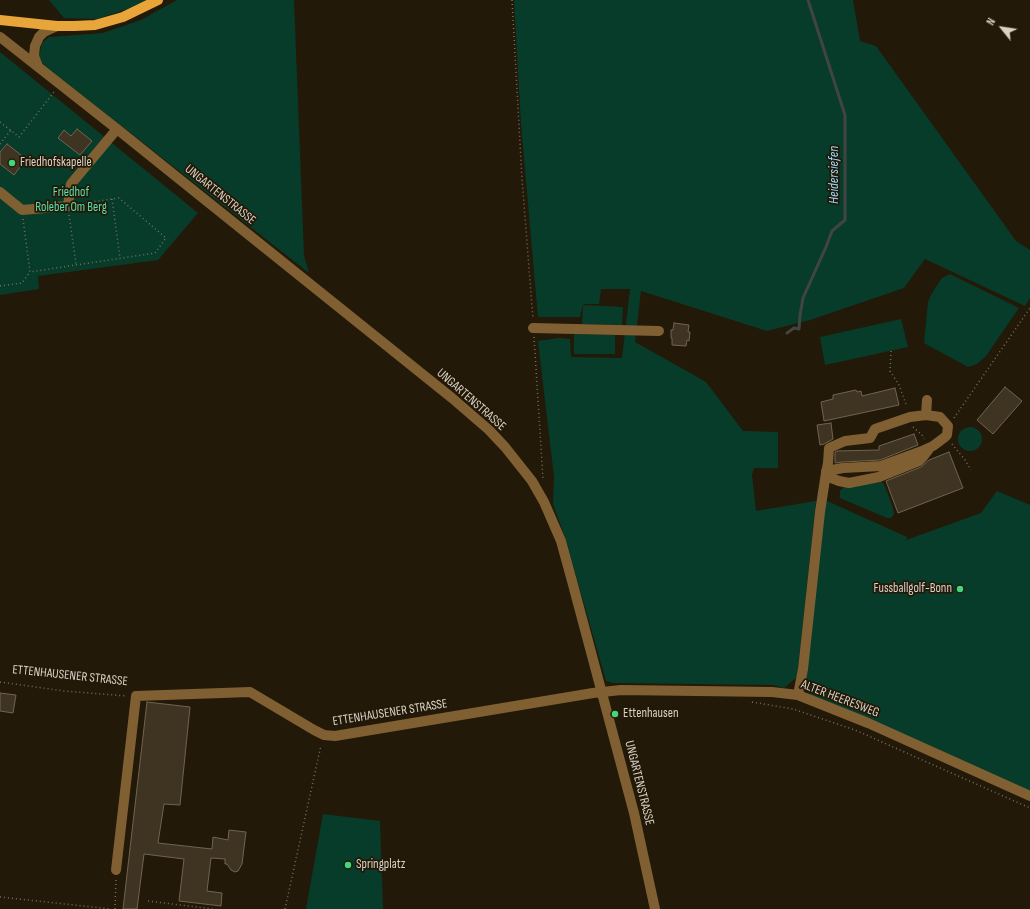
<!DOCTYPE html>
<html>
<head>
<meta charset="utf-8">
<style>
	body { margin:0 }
	#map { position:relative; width:1030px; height:909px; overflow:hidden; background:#231908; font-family:"Sofia Sans Condensed",sans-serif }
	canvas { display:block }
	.north { position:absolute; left:982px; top:8px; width:40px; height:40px; -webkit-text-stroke:3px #231908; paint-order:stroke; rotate:300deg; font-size:11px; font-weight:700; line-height:16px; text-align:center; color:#d8d1c6 }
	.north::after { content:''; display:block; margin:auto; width:14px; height:18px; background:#d8d1c6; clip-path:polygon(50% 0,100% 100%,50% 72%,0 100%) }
</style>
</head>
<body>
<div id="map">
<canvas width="1030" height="909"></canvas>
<div class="north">N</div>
</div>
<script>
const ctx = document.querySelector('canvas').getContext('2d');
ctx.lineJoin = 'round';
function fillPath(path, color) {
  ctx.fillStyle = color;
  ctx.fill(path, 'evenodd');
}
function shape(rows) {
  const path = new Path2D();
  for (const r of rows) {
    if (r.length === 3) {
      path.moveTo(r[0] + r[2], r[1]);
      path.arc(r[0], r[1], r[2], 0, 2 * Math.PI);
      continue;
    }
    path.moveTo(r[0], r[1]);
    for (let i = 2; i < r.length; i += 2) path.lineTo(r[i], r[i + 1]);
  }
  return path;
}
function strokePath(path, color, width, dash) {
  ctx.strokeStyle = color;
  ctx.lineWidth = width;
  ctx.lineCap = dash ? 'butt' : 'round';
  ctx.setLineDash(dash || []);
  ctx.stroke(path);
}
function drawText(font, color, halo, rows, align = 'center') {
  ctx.font = font + ' "Sofia Sans Condensed",sans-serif';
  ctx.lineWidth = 3.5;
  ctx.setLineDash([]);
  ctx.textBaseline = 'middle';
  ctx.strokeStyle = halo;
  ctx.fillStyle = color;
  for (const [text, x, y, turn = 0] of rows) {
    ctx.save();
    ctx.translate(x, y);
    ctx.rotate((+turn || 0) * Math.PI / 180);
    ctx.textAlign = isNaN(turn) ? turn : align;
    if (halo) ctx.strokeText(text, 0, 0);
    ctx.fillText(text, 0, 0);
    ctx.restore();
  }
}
fillPath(shape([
	[49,0,146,0,133,7,97,19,64,18],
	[177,0,294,0,304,256,309,273,44,65,39,56,42,43,49,37,103,33,141,20],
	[514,0,853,0,860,41,876,46,1016,241,1030,250,1030,298,1025,306,925,259,904,288,810,320,767,331,641,291,635,342,706,382,743,431,778,432,778,468,754,468,752,475,756,511,816,501,797,677,784,688,773,685,613,683,606,681,565,537,553,504,554,477,538,341,559,338,570,339,571,357,622,358,630,289,601,289,599,304,583,304,580,317,538,317,521,124],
	[0,52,198,213,158,260,38,276,39,289,0,295],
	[950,274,1019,308,986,356,977,364,968,367,924,343,928,302,931,295,939,282,942,278],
	[583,305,623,307,622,325,582,324],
	[901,319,908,347,825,365,820,337],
	[574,334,615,335,615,354,574,354],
	[970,439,12],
	[882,482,884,484,893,508,894,514,891,518,887,518,840,498,840,491,844,487],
	[997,491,1030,505,1030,793,813,697,804,688,825,500,907,537,906,540,981,513],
	[323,814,380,821,383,909,306,909]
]), '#073c2a');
strokePath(shape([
	[787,333,794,328,799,329,800,315,803,298,826,247,832,231,845,220,845,115,808,0]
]), '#424444', 3);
const building = shape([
	[77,129,92,141,80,155,58,138,64,130,71,136,77,129],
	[7,144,26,159,14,175,0,164,0,152,7,144],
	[674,323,689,325,688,332,690,332,689,341,687,340,686,346,672,345,672,338,671,338,671,330,673,330,674,323],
	[1005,387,1022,401,993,434,977,420,1005,387],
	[895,388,899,405,824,421,821,402,833,399,833,395,856,390,857,392,861,391,862,396,895,388],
	[831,423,833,439,824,444,820,445,817,425,831,423],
	[914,434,918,445,880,460,843,462,835,463,835,452,837,451,879,450,879,446,914,434],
	[949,452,963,488,898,513,886,481,921,467,929,460,949,452],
	[0,693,16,695,13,713,0,711,0,693],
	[147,702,190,707,180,805,164,804,158,843,212,849,213,837,228,840,229,830,246,832,242,864,238,871,235,872,231,870,227,864,225,864,225,859,211,858,207,891,222,893,221,906,179,901,184,859,144,854,137,909,123,909,147,702]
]);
fillPath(building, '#3f3422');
strokePath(building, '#706451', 1);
strokePath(shape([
	[512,0,522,179,533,319],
	[0,122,19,137,54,92],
	[0,144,11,130],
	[112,199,120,258],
	[69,215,76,264],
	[23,219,30,272,155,253,166,238,119,198,78,204],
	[0,286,22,283,30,272],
	[534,337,543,479],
	[891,351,890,371,899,385,907,407],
	[954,418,1030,308],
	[913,427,922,435,924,439],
	[952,444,965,460,971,470],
	[0,682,64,691,127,696],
	[752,702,793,709,855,730,1030,808],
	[0,897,111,909],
	[148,901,213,909],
	[115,909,116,879],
	[285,909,321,745]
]), '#776f61', 1.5, [1, 3]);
strokePath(shape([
	[0,37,117,129,452,398,489,430,505,447,532,481,544,502,561,541,572,581,634,813,655,909],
	[38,66,34,56,35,46,39,37,44,32,57,26],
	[0,192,22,210,68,206,71,184,117,129],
	[533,328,659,331],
	[926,415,927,400],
	[826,476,839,481,849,483,879,477,919,461,923,457,929,449],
	[798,695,803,669,820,512,826,473,828,463,829,448,845,441,870,438,875,429,910,417,926,415,940,417,948,426,947,435,945,437,933,446,922,451,881,466,843,468,826,471],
	[116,870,136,696,250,692,314,730,324,735,335,736,593,693,621,690,772,692,798,695,868,723,1030,796]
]), '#806032', 10);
strokePath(shape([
	[0,20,57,26,74,26,95,25,123,17,158,0]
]), '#e8a53a', 10);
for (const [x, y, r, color] of [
	[12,163,4,"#43d77b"],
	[960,589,4,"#43d77b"],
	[615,714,4,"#43d77b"],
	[348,865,4,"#43d77b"]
]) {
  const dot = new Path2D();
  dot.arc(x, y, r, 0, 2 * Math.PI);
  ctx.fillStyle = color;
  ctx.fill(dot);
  strokePath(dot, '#231908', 1.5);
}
drawText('13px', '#d8d1c6', '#231908', [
	["Friedhofskapelle",20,163],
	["Fussballgolf-Bonn",952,589,"right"],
	["Ettenhausen",623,714],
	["Springplatz",356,865]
], 'left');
drawText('13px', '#5bdfad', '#231908', [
	["Friedhof",71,193],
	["Roleber Om Berg",71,208]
]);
drawText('13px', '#d8d1c6', '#231908', [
	["UNGARTENSTRASSE",220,195,39],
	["UNGARTENSTRASSE",471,400,41],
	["ETTENHAUSENER STRASSE",70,676,6],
	["ALTER HEERESWEG",840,699,21],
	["ETTENHAUSENER STRASSE",390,713,-9],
	["UNGARTENSTRASSE",639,783,76]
]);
drawText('italic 14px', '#99d9fd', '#231908', [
	["Heidersiefen",834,175,-90]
]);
</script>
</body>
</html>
